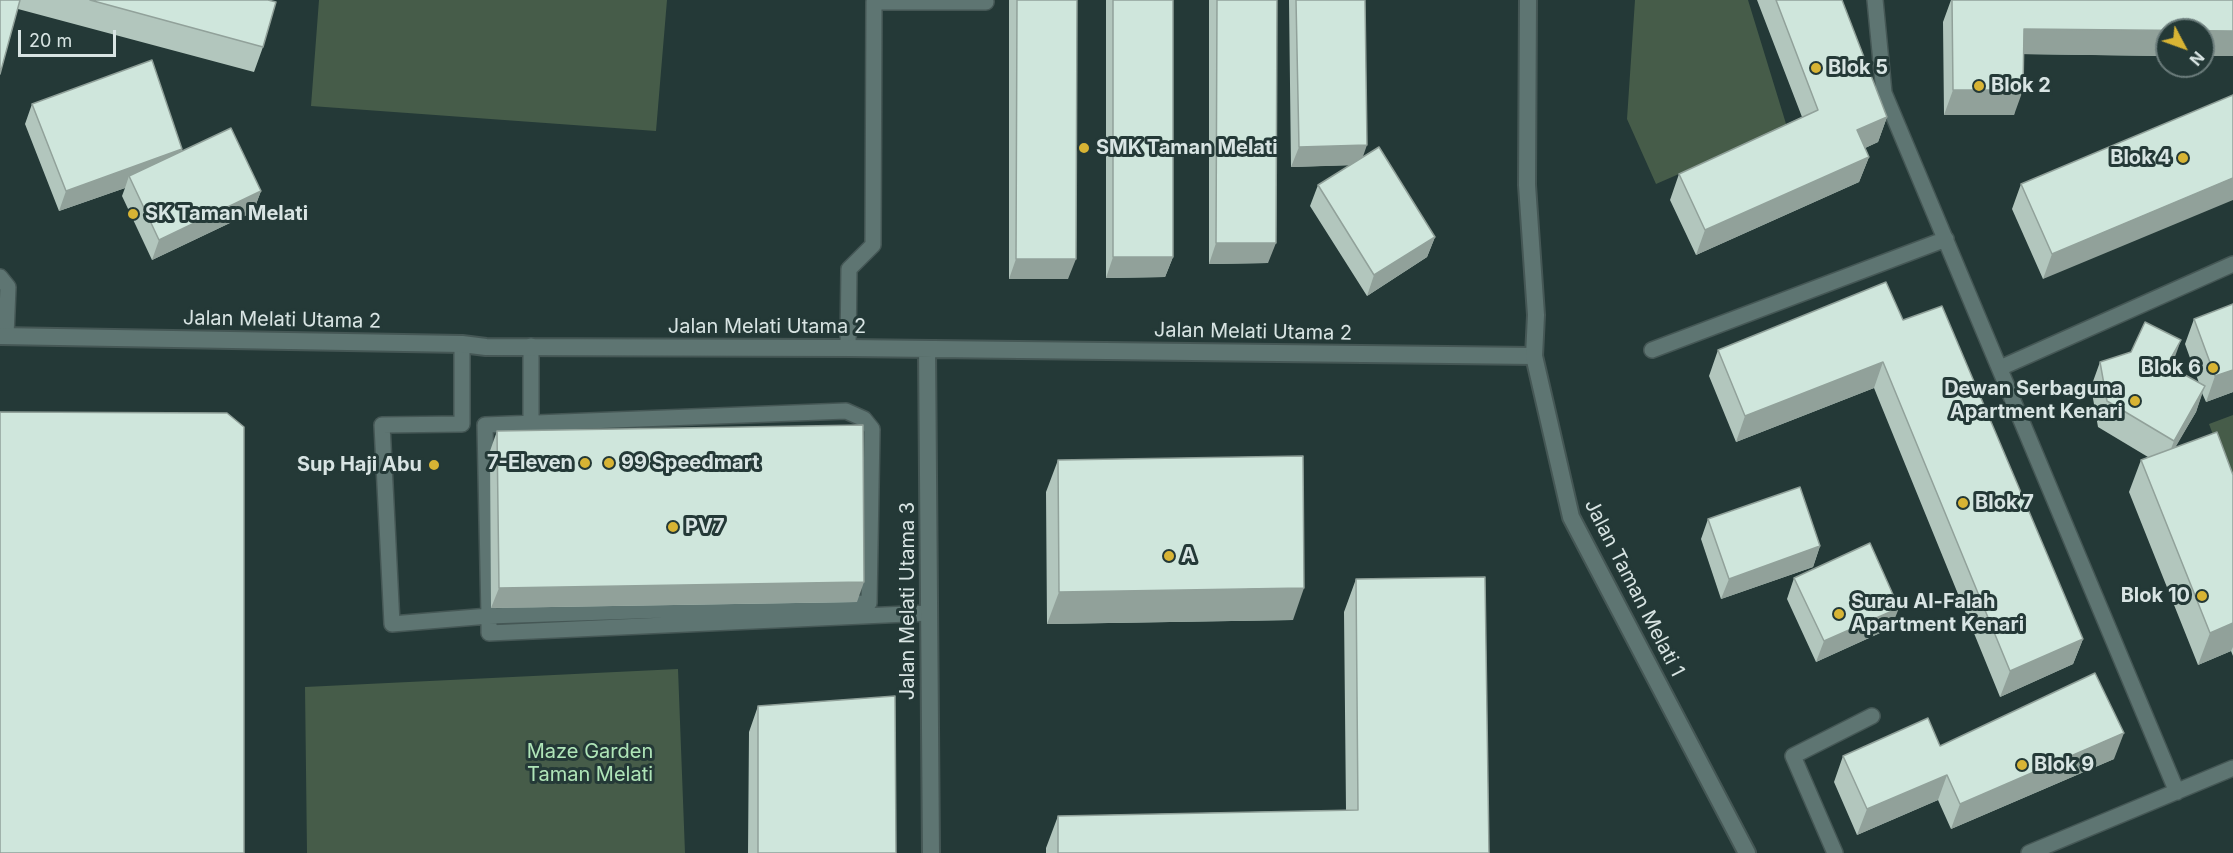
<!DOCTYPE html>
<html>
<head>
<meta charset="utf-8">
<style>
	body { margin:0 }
	#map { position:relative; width:2233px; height:853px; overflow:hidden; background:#243937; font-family:Inter,sans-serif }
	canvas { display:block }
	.north { position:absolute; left:2155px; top:18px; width:60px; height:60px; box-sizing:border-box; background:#243937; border:2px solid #6c7d7c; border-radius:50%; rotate:131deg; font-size:16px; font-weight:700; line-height:24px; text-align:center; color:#d8e4e3 }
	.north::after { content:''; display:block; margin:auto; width:21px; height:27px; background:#d8b434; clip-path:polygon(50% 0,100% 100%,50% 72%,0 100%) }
	.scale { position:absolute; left:18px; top:30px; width:98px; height:27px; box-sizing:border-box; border:3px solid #d8e4e3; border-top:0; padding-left:8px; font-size:18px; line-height:21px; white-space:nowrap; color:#d8e4e3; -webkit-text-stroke:4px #243937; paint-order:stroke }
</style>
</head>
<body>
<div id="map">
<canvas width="2233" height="853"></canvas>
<div class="north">N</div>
<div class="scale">20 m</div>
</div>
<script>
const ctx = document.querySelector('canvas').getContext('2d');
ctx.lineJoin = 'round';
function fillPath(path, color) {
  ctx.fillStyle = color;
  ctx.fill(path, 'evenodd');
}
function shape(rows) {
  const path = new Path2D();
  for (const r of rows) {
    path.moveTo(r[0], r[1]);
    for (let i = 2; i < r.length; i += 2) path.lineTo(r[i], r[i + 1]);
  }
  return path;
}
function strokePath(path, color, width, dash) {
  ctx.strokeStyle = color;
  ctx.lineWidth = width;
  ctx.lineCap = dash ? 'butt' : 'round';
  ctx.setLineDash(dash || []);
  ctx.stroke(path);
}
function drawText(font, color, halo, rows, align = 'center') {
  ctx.font = font + ' Inter,sans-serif';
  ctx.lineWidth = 6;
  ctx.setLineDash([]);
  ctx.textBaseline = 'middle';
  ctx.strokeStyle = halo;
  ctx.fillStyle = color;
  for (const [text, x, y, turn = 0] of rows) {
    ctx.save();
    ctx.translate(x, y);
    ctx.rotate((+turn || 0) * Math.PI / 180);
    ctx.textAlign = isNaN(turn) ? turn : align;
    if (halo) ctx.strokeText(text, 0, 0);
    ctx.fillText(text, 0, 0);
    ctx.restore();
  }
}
fillPath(shape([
	[319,0,667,0,656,131,311,106],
	[1635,0,1748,0,1787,127,1656,184,1627,119],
	[2233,415,2233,489,2209,424],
	[678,669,685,853,307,853,305,687]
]), '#465c49');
const service = shape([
	[1875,0,1884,93,2177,792],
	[0,277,8,287,6,336],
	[462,344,462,424,382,425,392,624,489,616,869,603,872,429,864,419,846,411,485,425,489,616,489,633,929,613],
	[531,346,531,423],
	[848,348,849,269,873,245,874,2,986,2],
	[1652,350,1946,239],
	[2000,368,2233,264],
	[1835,853,1793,756,1872,716],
	[2029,853,2233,768]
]);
const minor = shape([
	[0,336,462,344,486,347,848,348,1534,356],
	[927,349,931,853]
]);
const tertiary = shape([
	[1528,0,1527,185,1536,315,1534,356,1571,517,1747,853]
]);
strokePath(service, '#455755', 18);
strokePath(minor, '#455755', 20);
strokePath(tertiary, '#455755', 20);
strokePath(service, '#5e7572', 15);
strokePath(minor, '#5e7572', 16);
strokePath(tertiary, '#5e7572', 16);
fillPath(shape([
	[0,0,268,0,263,47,254,72,18,9],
	[1009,0,1077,0,1068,279,1009,279],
	[1106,0,1173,0,1173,257,1165,277,1106,278],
	[1209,0,1277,0,1268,263,1209,264],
	[1289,0,1365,0,1363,157,1435,237,1427,257,1367,296,1310,206,1318,185,1350,165,1291,167],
	[1757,0,1842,0,1887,117,1878,142,1865,148,1869,157,1859,182,1696,255,1670,200,1679,174,1802,117],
	[1951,0,2233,0,2233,56,2203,56,2203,30,2167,56,2024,54,2014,115,1944,115,1943,22],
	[2233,95,2043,279,2012,209,2021,184],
	[32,104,182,149,182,151,261,191,253,212,152,260,122,196,125,188,59,211,25,124],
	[2194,319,2233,392,2206,402,2202,393,2196,412,2175,447,2233,475,2233,656,2231,651,2198,665,2129,492,2141,460,2148,457,2098,427,2091,387,2100,362,2171,367,2199,383,2185,344],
	[1903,320,2083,639,2073,664,2000,697,1874,388,1736,442,1709,376,1718,350],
	[497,431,857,602,491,608,490,451],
	[1058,460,1293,620,1047,624,1046,492],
	[1708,519,1820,546,1813,567,1721,599,1701,539],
	[1794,578,1891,628,1816,662,1787,599],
	[1356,579,1489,853,1046,853,1046,848,1058,816,1346,810,1344,612],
	[758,706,896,853,748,853,749,732],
	[1940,746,2114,759,1951,829,1938,800,1857,835,1834,782,1843,756]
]), '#b2c6bd');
fillPath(shape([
	[2024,29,2167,30,2167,56,2014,54],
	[2203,30,2233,31,2233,56,2203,56],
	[1953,90,2023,90,2014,115,1944,115],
	[1887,117,1878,142,1848,156,1857,130],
	[1367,145,1360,165,1291,167,1299,147],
	[182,149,175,170,129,176,125,188,59,211,66,191],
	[1869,157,1859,182,1696,255,1705,230],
	[2233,178,2233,200,2043,279,2052,254],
	[261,191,253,212,152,260,159,240],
	[1435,237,1427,257,1367,296,1374,275],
	[1216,243,1276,243,1268,263,1209,264],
	[1113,257,1173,257,1165,277,1106,278],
	[1016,259,1076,259,1068,279,1009,279],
	[2181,340,2172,365,2158,391,2167,365],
	[1883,362,1874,388,1736,442,1745,416],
	[2233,370,2233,392,2206,402,2215,376],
	[2205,386,2196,412,2164,467,2174,441],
	[1820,546,1813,567,1721,599,1729,579],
	[864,582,857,602,491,608,499,588],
	[1304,588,1293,620,1047,624,1059,592],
	[1899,608,1891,628,1816,662,1824,641],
	[2233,623,2233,647,2231,651,2198,665,2210,633],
	[2083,639,2073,664,2000,697,2010,671],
	[2124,733,2114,759,1951,829,1960,804],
	[1947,775,1938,800,1857,835,1867,809]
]), '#91a19a');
const building = shape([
	[0,0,20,0,0,74,0,0],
	[90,0,268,0,276,2,263,47,90,0],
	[1017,0,1077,0,1076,259,1016,259,1017,0],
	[1113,0,1173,0,1173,257,1113,257,1113,0],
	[1217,0,1277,0,1276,243,1216,243,1217,0],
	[1296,0,1365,0,1367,145,1299,147,1296,0],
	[1776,0,1842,0,1887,117,1857,130,1869,157,1705,230,1679,174,1818,110,1776,0],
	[1952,0,2233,0,2233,31,2024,29,2023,90,1953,90,1952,0],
	[152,60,182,149,66,191,32,104,152,60],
	[2233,95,2233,178,2052,254,2021,184,2233,95],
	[231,128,261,191,159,240,129,176,231,128],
	[1379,147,1435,237,1374,275,1318,185,1379,147],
	[1886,282,1903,320,1942,306,2083,639,2010,671,1883,362,1745,416,1718,350,1886,282],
	[2233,304,2233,370,2215,376,2194,319,2233,304],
	[2145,322,2181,340,2167,365,2205,386,2174,441,2107,401,2100,362,2131,352,2145,322],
	[0,412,227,413,244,427,244,853,0,853,0,412],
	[863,425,864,582,499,588,497,431,863,425],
	[2217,432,2233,475,2233,623,2210,633,2141,460,2217,432],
	[1303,456,1304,588,1059,592,1058,460,1303,456],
	[1800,487,1820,546,1729,579,1708,519,1800,487],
	[1870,543,1899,608,1824,641,1794,578,1870,543],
	[1485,577,1489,853,1058,853,1058,816,1358,810,1356,579,1485,577],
	[2095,673,2124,733,1960,804,1947,775,1867,809,1843,756,1928,718,1940,746,2095,673],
	[895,696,896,853,758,853,758,706,895,696]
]);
fillPath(building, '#cfe6dc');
strokePath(building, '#91a19a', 1.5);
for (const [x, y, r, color] of [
	[1816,68,6,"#d8b434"],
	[1979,86,6,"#d8b434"],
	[1084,148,6,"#d8b434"],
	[2183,158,6,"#d8b434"],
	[133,214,6,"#d8b434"],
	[2213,368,6,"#d8b434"],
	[2135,401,6,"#d8b434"],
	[585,463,6,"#d8b434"],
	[609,463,6,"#d8b434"],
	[434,465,6,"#d8b434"],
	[1963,503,6,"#d8b434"],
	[673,527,6,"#d8b434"],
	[1169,556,6,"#d8b434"],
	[2202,596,6,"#d8b434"],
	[1839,614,6,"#d8b434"],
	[2022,765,6,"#d8b434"]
]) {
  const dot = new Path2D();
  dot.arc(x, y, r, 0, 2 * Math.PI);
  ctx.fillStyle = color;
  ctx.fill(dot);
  strokePath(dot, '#243937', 2);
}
drawText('bold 20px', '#d8e4e3', '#243937', [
	["Blok 5",1828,68],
	["Blok 2",1991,86],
	["SMK Taman Melati",1096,148],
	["Blok 4",2171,158,"right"],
	["SK Taman Melati",145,214],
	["Blok 6",2201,368,"right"],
	["Dewan Serbaguna",2123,389,"right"],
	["Apartment Kenari",2123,412,"right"],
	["7-Eleven",573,463,"right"],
	["99 Speedmart",621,463],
	["Sup Haji Abu",422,465,"right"],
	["Blok 7",1975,503],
	["PV7",685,527],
	["A",1181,556],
	["Blok 10",2190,596,"right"],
	["Surau Al-Falah",1851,602],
	["Apartment Kenari",1851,625],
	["Blok 9",2034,765]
], 'left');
drawText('20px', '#d8e4e3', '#243937', [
	["Jalan Melati Utama 2",282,320,1],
	["Jalan Melati Utama 2",767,327],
	["Jalan Melati Utama 2",1253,332,1],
	["Jalan Taman Melati 1",1634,588,63],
	["Jalan Melati Utama 3",908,601,-90]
]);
drawText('20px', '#afe5b8', '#243937', [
	["Maze Garden",590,752],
	["Taman Melati",590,775]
]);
</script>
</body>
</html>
